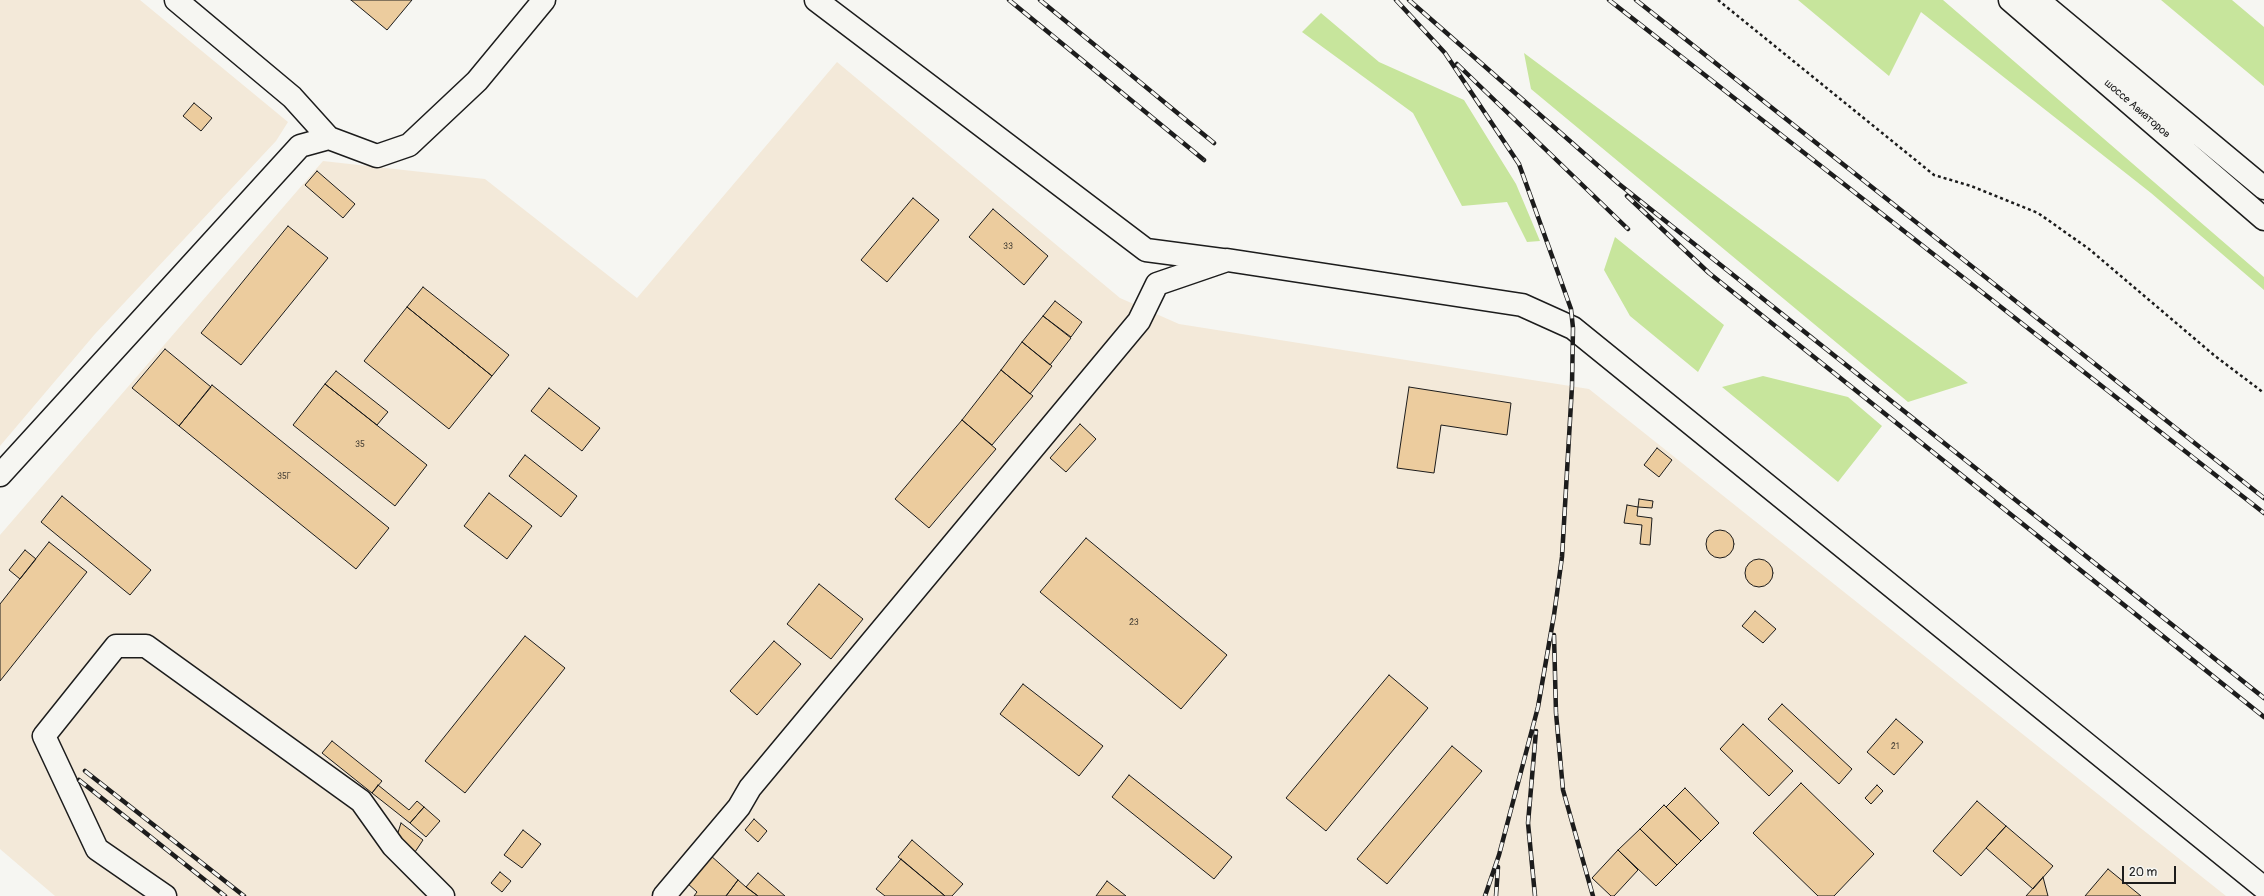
<!DOCTYPE html>
<html>
<head>
<meta charset="utf-8">
<style>
	body { margin:0 }
	#map { position:relative; width:2264px; height:896px; overflow:hidden; background:#f6f6f2; font-family:Pangolin,sans-serif }
	canvas { display:block }
	.scale { position:absolute; left:2122px; top:866px; width:54px; height:18px; box-sizing:border-box; border:2px solid #1c1c1c; border-top:0; padding-left:5px; font-size:12px; line-height:14px; white-space:nowrap; color:#1c1c1c; -webkit-text-stroke:3px #f6f6f2; paint-order:stroke }
</style>
</head>
<body>
<div id="map">
<canvas width="2264" height="896"></canvas>
<div class="scale">20 m</div>
</div>
<script>
const ctx = document.querySelector('canvas').getContext('2d');
ctx.lineJoin = 'round';
function fillPath(path, color) {
  ctx.fillStyle = color;
  ctx.fill(path, 'evenodd');
}
function shape(rows) {
  const path = new Path2D();
  for (const r of rows) {
    if (r.length === 3) {
      path.moveTo(r[0] + r[2], r[1]);
      path.arc(r[0], r[1], r[2], 0, 2 * Math.PI);
      continue;
    }
    path.moveTo(r[0], r[1]);
    for (let i = 2; i < r.length; i += 2) path.lineTo(r[i], r[i + 1]);
  }
  return path;
}
function strokePath(path, color, width, dash) {
  ctx.strokeStyle = color;
  ctx.lineWidth = width;
  ctx.lineCap = dash ? 'butt' : 'round';
  ctx.setLineDash(dash || []);
  ctx.stroke(path);
}
function drawText(font, color, halo, rows, align = 'center') {
  ctx.font = font + ' Pangolin,sans-serif';
  ctx.lineWidth = 3;
  ctx.setLineDash([]);
  ctx.textBaseline = 'middle';
  ctx.strokeStyle = halo;
  ctx.fillStyle = color;
  for (const [text, x, y, turn = 0] of rows) {
    ctx.save();
    ctx.translate(x, y);
    ctx.rotate((+turn || 0) * Math.PI / 180);
    ctx.textAlign = isNaN(turn) ? turn : align;
    if (halo) ctx.strokeText(text, 0, 0);
    ctx.fillText(text, 0, 0);
    ctx.restore();
  }
}
fillPath(shape([
	[0,0,140,0,288,122,276,141,95,334,0,446],
	[837,62,1120,298,1179,324,1589,389,2226,896,55,896,0,849,0,535,323,161,485,179,637,298]
]), '#f3e9d9');
fillPath(shape([
	[1798,0,1943,0,2264,277,2264,290,2151,193,1921,12,1889,76],
	[2161,0,2232,0,2264,27,2264,86],
	[1321,13,1379,62,1464,100,1516,184,1540,241,1527,242,1507,202,1462,206,1413,113,1302,32],
	[1524,53,1968,383,1908,402,1531,89],
	[1615,237,1724,325,1698,372,1630,316,1604,270],
	[1763,376,1848,397,1882,426,1838,482,1722,387]
]), '#c7e59c');
const building = shape([
	[351,0,412,0,387,30,351,0],
	[194,103,212,118,201,131,183,116,194,103],
	[317,171,355,204,343,218,305,185,317,171],
	[913,198,939,220,887,282,861,260,913,198],
	[993,209,1048,256,1024,285,969,237,993,209],
	[288,226,328,258,241,365,201,333,288,226],
	[423,287,509,355,492,376,407,307,423,287],
	[1055,301,1082,322,1071,337,1043,316,1055,301],
	[407,307,492,376,449,429,364,361,407,307],
	[1043,316,1071,338,1050,365,1022,342,1043,316],
	[1022,342,1052,366,1030,394,1001,370,1022,342],
	[165,349,211,387,179,426,132,388,165,349],
	[1001,370,1033,396,992,445,962,420,1001,370],
	[336,371,388,412,377,425,325,384,336,371],
	[325,384,427,465,395,506,293,425,325,384],
	[212,385,389,528,356,569,179,426,212,385],
	[1409,387,1511,403,1507,435,1441,425,1434,473,1397,468,1409,387],
	[549,388,600,428,582,451,531,411,549,388],
	[962,420,996,449,929,528,895,499,962,420],
	[1080,424,1096,439,1066,472,1050,458,1080,424],
	[1657,448,1672,460,1659,477,1644,465,1657,448],
	[525,455,577,496,561,517,509,476,525,455],
	[489,493,532,526,507,559,464,526,489,493],
	[62,496,151,570,130,595,41,522,62,496],
	[1639,499,1653,501,1652,508,1638,507,1639,499],
	[1627,505,1638,507,1637,516,1652,518,1650,545,1640,544,1642,525,1624,523,1627,505],
	[1720,544,14],
	[1086,538,1227,655,1181,709,1040,592,1086,538],
	[49,542,87,572,0,681,0,604,49,542],
	[25,550,36,559,20,579,9,570,25,550],
	[1759,573,14],
	[819,584,863,619,831,659,787,624,819,584],
	[1755,611,1776,629,1763,643,1742,626,1755,611],
	[525,636,565,668,465,793,425,761,525,636],
	[774,641,801,664,757,715,730,691,774,641],
	[1389,675,1428,708,1326,831,1286,798,1389,675],
	[1023,684,1103,746,1079,776,1000,714,1023,684],
	[1782,704,1852,769,1839,784,1768,719,1782,704],
	[1896,719,1923,742,1894,775,1867,752,1896,719],
	[1743,724,1793,771,1769,796,1720,749,1743,724],
	[332,741,382,781,372,793,322,753,332,741],
	[1452,746,1482,771,1387,884,1357,859,1452,746],
	[1129,775,1232,857,1214,879,1112,797,1129,775],
	[1801,783,1874,854,1834,896,1818,896,1753,833,1801,783],
	[378,785,409,810,417,801,424,807,410,823,372,793,378,785],
	[1877,785,1883,791,1871,804,1865,798,1877,785],
	[1685,788,1719,823,1701,841,1666,807,1685,788],
	[1977,801,2006,826,1961,876,1933,851,1977,801],
	[1664,805,1701,841,1677,865,1640,829,1664,805],
	[424,807,440,821,426,837,410,823,424,807],
	[754,819,767,831,758,842,745,830,754,819],
	[401,823,423,840,411,858,395,842,401,823],
	[2006,826,2053,866,2033,889,1986,848,2006,826],
	[1640,829,1677,865,1656,886,1618,850,1640,829],
	[523,830,541,844,522,868,504,855,523,830],
	[912,840,963,884,952,896,945,896,898,857,912,840],
	[1618,850,1638,870,1614,896,1611,896,1592,878,1618,850],
	[710,855,738,880,726,896,694,896,697,892,687,883,710,855],
	[901,859,945,896,885,896,876,889,901,859],
	[2108,869,2141,896,2085,896,2108,869],
	[500,872,511,881,502,892,491,883,500,872],
	[758,873,785,896,758,896,746,887,758,873],
	[2043,877,2048,896,2026,896,2043,877],
	[738,880,746,887,758,896,726,896,738,880],
	[1107,881,1126,896,1096,896,1107,881]
]);
fillPath(building, '#eccc9e');
strokePath(building, '#1c1c1c', 1);
const minor = shape([
	[176,0,292,97,329,138],
	[816,0,1146,250,1222,260],
	[0,475,300,146,329,138,377,156,409,145,477,81,544,0],
	[165,896,97,849,44,736,116,646,146,646,361,801,393,846,443,896],
	[664,896,739,807,750,788,1139,321,1157,284,1227,260,1522,305,1573,328,2264,888]
]);
const major = shape([
	[2010,0,2264,219],
	[2038,0,2264,188]
]);
strokePath(minor, '#1c1c1c', 25);
strokePath(major, '#1c1c1c', 25);
strokePath(shape([
	[1718,0,1934,175,1971,186,2038,213,2089,249,2215,356,2264,393]
]), '#1c1c1c', 2.5, [3, 3]);
strokePath(minor, '#f6f6f2', 22);
strokePath(major, '#f6f6f2', 22);
const rail = shape([
	[1009,0,1204,160],
	[1040,0,1214,143],
	[1396,0,1445,53,1519,164,1571,309,1573,328,1572,386,1562,557,1554,615,1538,707,1499,855,1485,896],
	[1409,0,1619,184,2264,698],
	[1609,0,2264,513],
	[1636,0,2264,498],
	[1457,64,1628,229],
	[1627,196,1709,273,2264,717],
	[1554,635,1556,713,1563,790,1593,896],
	[85,771,244,896],
	[79,780,225,896],
	[1496,896,1498,867],
	[1535,896,1528,823,1536,731]
]);
strokePath(rail, '#1c1c1c', 4.5);
strokePath(rail, '#f6f6f2', 3, [9]);
drawText('9px', '#50483c', null, [
	["33",1008,247],
	["35",360,445],
	["35Г",284,477],
	["23",1134,623],
	["21",1895,747]
]);
drawText('11px', '#1c1c1c', '#f6f6f2', [
	["шоссе Авиаторов",2137,109,41]
]);
</script>
</body>
</html>
